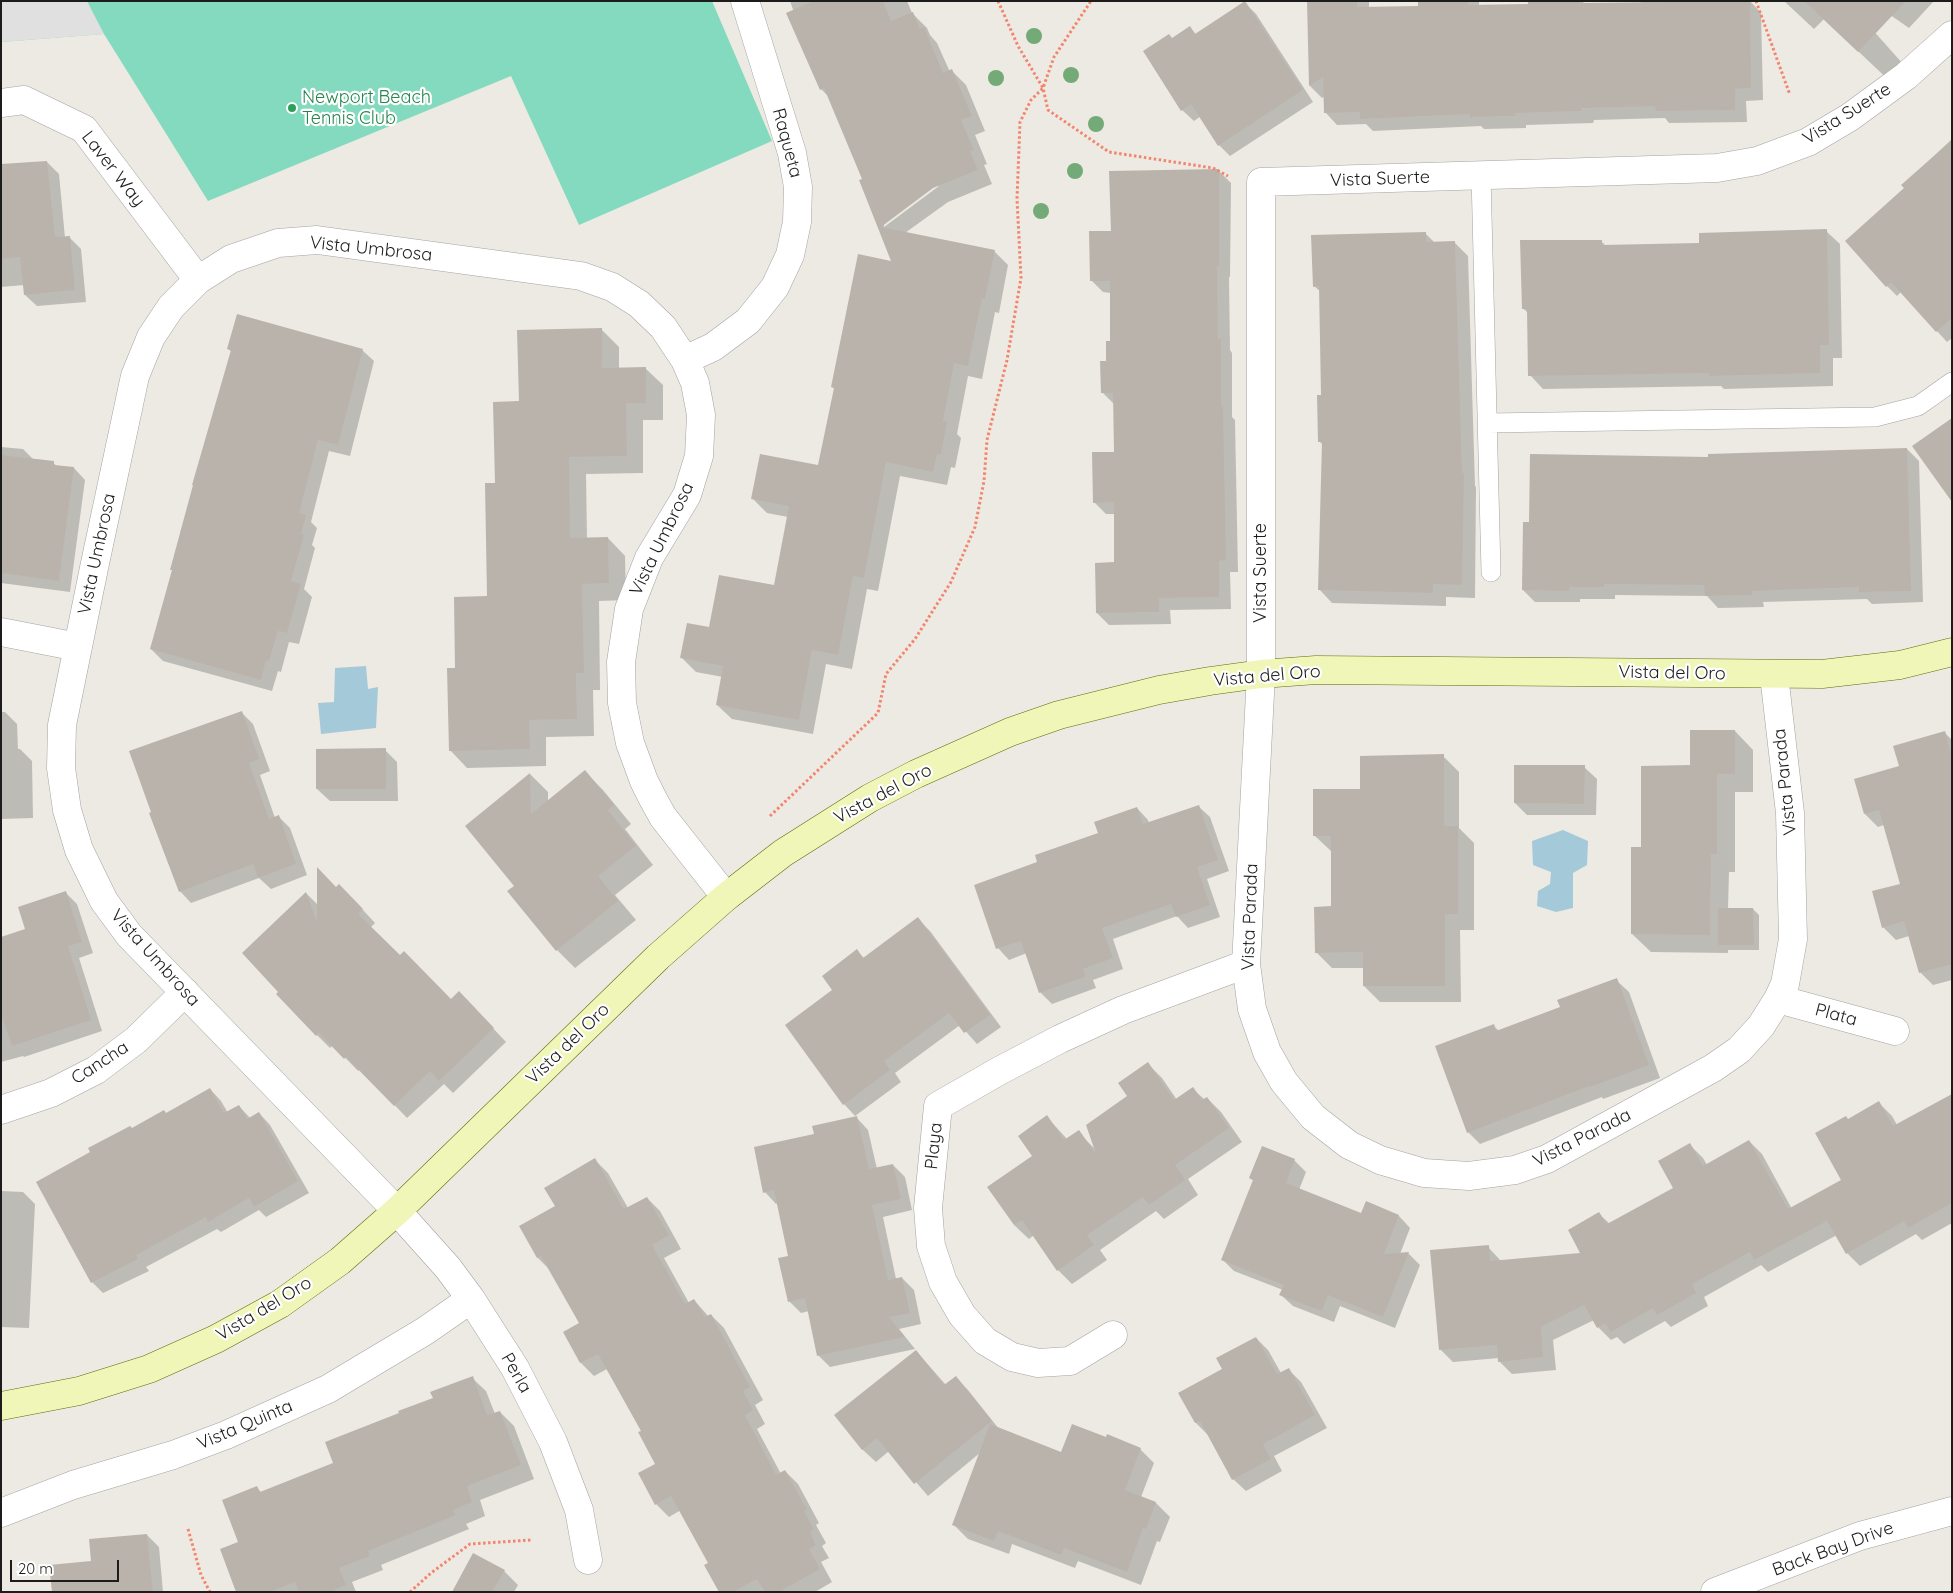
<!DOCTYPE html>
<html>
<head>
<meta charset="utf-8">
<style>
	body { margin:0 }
	#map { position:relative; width:1953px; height:1593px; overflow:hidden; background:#edeae3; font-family:Quicksand,sans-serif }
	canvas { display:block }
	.frame { position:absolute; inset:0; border:2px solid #1c1c1c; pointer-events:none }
	.scale { position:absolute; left:10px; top:1560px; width:109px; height:22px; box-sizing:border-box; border:2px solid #1c1c1c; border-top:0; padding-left:6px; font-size:15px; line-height:18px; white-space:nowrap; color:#1c1c1c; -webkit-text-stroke:4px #fff; paint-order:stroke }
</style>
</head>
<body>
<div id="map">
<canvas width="1953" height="1593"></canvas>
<div class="frame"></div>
<div class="scale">20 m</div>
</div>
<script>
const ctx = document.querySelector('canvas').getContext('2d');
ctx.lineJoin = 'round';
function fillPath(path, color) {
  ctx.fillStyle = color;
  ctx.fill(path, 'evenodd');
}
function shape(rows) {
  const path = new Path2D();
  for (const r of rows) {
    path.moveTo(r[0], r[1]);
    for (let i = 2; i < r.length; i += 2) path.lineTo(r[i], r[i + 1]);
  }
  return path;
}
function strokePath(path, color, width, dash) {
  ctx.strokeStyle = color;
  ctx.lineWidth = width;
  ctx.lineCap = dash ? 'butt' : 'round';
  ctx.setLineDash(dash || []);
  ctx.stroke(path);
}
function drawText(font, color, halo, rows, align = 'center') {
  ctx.font = font + ' Quicksand,sans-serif';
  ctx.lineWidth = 4.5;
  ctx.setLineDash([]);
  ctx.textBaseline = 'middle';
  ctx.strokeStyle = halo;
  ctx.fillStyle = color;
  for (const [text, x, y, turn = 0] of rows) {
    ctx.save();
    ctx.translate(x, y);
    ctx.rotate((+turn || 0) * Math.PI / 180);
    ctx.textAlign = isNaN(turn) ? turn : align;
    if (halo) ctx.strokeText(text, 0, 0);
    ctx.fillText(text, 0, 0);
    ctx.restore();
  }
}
fillPath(shape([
	[1,1,712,1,772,141,579,225,511,76,208,201,104,34,1,42]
]), '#83dabe');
fillPath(shape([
	[1,1,87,1,104,34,1,42]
]), '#e0e0e0');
fillPath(shape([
	[366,666,368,689,378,687,376,728,321,734,318,703,334,702,335,668],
	[1563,830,1588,841,1587,865,1573,873,1573,908,1556,912,1537,906,1538,891,1550,884,1551,872,1533,865,1532,841]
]), '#a4cad9');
fillPath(shape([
	[790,1,907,1,912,13,927,28,930,35,937,43,950,72,952,71,966,85,985,131,975,135,987,164,984,165,992,184,948,202,905,233,994,251,1008,265,999,313,995,312,982,379,968,376,957,434,961,438,955,468,951,467,947,485,900,476,878,591,867,589,852,669,826,664,813,734,732,719,717,705,723,677,696,672,682,658,710,628,775,587,788,517,767,513,753,499,819,466,835,389,832,387,893,262,863,180,830,98,821,89],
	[938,184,939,186,884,227,884,223],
	[1309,1,1369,1,1369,8,1420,8,1419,1,1479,1,1479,6,1530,5,1530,1,1582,1,1585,4,1641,3,1641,1,1750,1,1761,13,1763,100,1746,101,1747,122,1669,123,1665,118,1594,120,1593,123,1526,125,1526,128,1484,129,1481,126,1373,131,1366,124,1337,125,1325,112,1325,96,1322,98,1310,86],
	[1784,1,1847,1,1911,73,1895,86,1824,19,1814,29],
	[1870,1,1934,1,1909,28],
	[1245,3,1256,14,1313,102,1230,156,1219,145,1201,116,1194,121,1182,110,1172,39,1190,28,1196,34],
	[1952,139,1952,338,1947,342,1901,292,1897,296,1887,286,1906,188,1903,185],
	[47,162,59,174,65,238,69,237,81,249,86,302,37,306,25,295,24,285,1,287,1,166],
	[1219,171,1231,183,1230,277,1229,277,1230,350,1232,353,1232,417,1235,420,1238,572,1230,572,1231,609,1170,610,1171,624,1109,625,1097,613,1115,564,1115,514,1106,514,1094,502,1115,453,1114,404,1102,392,1112,342,1111,293,1103,292,1091,280,1112,232],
	[1826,231,1840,244,1842,358,1833,358,1833,386,1724,389,1721,386,1543,389,1530,375,1529,314,1523,308,1602,242,1606,246,1700,244],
	[1425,233,1435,243,1454,242,1468,256,1475,486,1476,487,1475,598,1446,597,1446,606,1332,603,1319,589,1323,445,1320,442,1322,396,1321,292,1314,286],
	[601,329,619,347,619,368,645,368,663,385,663,420,643,420,643,473,586,474,587,539,608,538,625,556,626,600,599,601,600,690,593,690,594,736,546,737,546,766,467,768,450,750,457,669,488,597,496,484,520,402],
	[228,349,362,350,374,361,350,456,329,451,311,522,317,528,312,545,315,548,304,589,312,597,299,644,289,642,281,672,278,671,272,691,163,661,151,649,232,352],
	[1,447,23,449,34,460,53,463,57,466,74,468,85,480,70,592,1,583],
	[1907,449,1919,461,1923,602,1872,604,1867,599,1763,602,1764,607,1718,608,1707,596,1615,595,1615,599,1580,599,1580,602,1535,602,1523,590,1530,523,1709,458],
	[1,712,5,712,17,724,18,749,20,749,32,761,33,818,1,819],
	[241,712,253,724,270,771,260,775,275,818,278,816,290,828,307,875,271,889,259,878,191,903,180,891],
	[1735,731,1753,750,1753,792,1735,792,1735,872,1729,872,1728,909,1753,909,1759,915,1759,950,1728,950,1728,953,1651,952,1632,934,1642,848,1691,767],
	[1945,733,1952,740,1952,980,1933,985,1920,972,1909,936,1896,940,1883,927,1901,885,1884,825,1878,827,1865,814,1856,780,1900,767],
	[385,750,397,762,398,801,330,801,317,789],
	[1443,756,1459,772,1459,828,1474,843,1474,930,1460,930,1461,1002,1380,1002,1364,986,1364,968,1332,968,1316,952,1332,908,1332,852,1315,836,1362,790],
	[1584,767,1597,779,1596,815,1527,815,1515,803],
	[585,772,603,790,631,824,625,829,653,865,615,895,636,920,575,968,557,950,515,886,530,774,548,792,548,802],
	[1198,806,1210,817,1229,871,1207,879,1220,917,1188,928,1177,916,1113,939,1123,969,1093,980,1096,988,1052,1004,1040,992,1027,953,1009,960,998,948,1039,863,1100,834,1137,808,1148,820,1149,823],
	[336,888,352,898,375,923,371,927,400,956,451,1001,472,1006,506,1042,453,1093,444,1084,407,1118,360,1069,358,1071,333,1045,330,1048,317,1035,306,893,318,905],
	[65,892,77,904,93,953,79,958,102,1031,24,1057,23,1056,1,1062,1,938,27,930],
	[918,919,930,931,1001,1027,977,1044,960,1025,895,1073,901,1082,855,1116,844,1104,834,990,857,951,865,959],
	[1616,980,1629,992,1660,1078,1603,1099,1602,1097,1480,1144,1468,1132,1494,1026,1499,1031,1562,1008],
	[1148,1064,1162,1078,1177,1100,1193,1089,1205,1100,1207,1098,1221,1112,1242,1142,1188,1179,1198,1195,1164,1219,1156,1211,1100,1250,1107,1260,1072,1284,1058,1270,1034,1235,1029,1239,1014,1225,1034,1156,1047,1117,1067,1139,1078,1132,1095,1149],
	[210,1089,221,1101,228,1113,239,1106,250,1118,259,1113,270,1125,309,1193,266,1217,259,1210,221,1232,217,1229,146,1267,149,1271,103,1293,92,1282,132,1129,166,1114],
	[1952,1095,1952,1223,1922,1240,1916,1234,1860,1266,1847,1253,1837,1235,1768,1272,1761,1265,1704,1297,1708,1306,1671,1327,1665,1321,1624,1344,1617,1337,1611,1340,1598,1327,1594,1320,1553,1340,1556,1370,1512,1374,1499,1361,1499,1358,1453,1362,1440,1349,1488,1247,1501,1261,1582,1254,1599,1214,1610,1224,1674,1189,1690,1145,1703,1158,1707,1165,1749,1141,1762,1154,1792,1209,1843,1180,1848,1120,1879,1103,1892,1116,1897,1125],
	[857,1118,868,1130,877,1169,893,1165,905,1177,912,1210,883,1217,896,1279,902,1278,914,1290,921,1324,899,1329,915,1349,830,1367,818,1355,809,1311,801,1313,789,1301,790,1257,778,1203,776,1204,765,1192,815,1135],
	[595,1160,608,1173,628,1208,647,1198,660,1211,681,1249,664,1258,689,1303,694,1300,709,1317,711,1315,724,1328,763,1400,755,1405,765,1424,757,1429,781,1474,785,1471,798,1484,819,1523,816,1525,826,1543,822,1546,829,1558,821,1562,832,1582,815,1592,720,1592,710,1564,681,1510,669,1517,656,1504,657,1464,643,1431,607,1369,594,1376,581,1363,564,1333,580,1324,550,1270,538,1258,521,1227,556,1207],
	[1294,1160,1306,1172,1299,1190,1362,1214,1399,1216,1410,1228,1400,1254,1408,1253,1420,1265,1395,1328,1340,1306,1334,1322,1293,1306,1281,1295,1283,1290,1234,1271,1222,1259,1254,1181,1250,1178],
	[1,1191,23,1192,35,1204,29,1328,1,1327],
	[1256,1338,1268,1350,1281,1373,1288,1369,1301,1382,1327,1428,1274,1456,1282,1471,1246,1491,1233,1479,1208,1435,1196,1423,1180,1393,1224,1370],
	[916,1351,946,1385,955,1377,968,1390,999,1429,1062,1453,1140,1449,1154,1463,1141,1497,1156,1503,1170,1517,1160,1542,1157,1541,1141,1585,1078,1561,1075,1568,1012,1544,1009,1554,968,1539,954,1525,981,1452,928,1496,889,1451,876,1462,863,1450,836,1415],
	[472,1378,486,1391,495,1414,500,1412,514,1426,534,1479,480,1500,485,1516,466,1524,469,1529,381,1565,383,1570,352,1582,356,1592,238,1592,240,1542,257,1488,262,1493,335,1464,434,1399],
	[147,1535,159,1547,163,1592,53,1592,92,1562],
	[504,1571,518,1585,514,1592,453,1592]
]), '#0003');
fillPath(shape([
	[813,1,883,1,891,21,913,12,920,29,924,27,943,73,952,69,972,116,961,120,974,150,970,151,978,170,933,188,881,227,995,250,985,299,982,298,968,366,954,363,943,421,947,422,941,454,937,454,933,472,886,462,864,578,853,576,838,655,812,650,799,720,716,705,723,666,680,658,687,623,709,627,719,575,774,585,789,506,751,499,760,454,818,465,834,388,831,387,858,254,891,261,859,180,862,179,824,88,820,90,786,13],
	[1245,1,1303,90,1218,146,1191,104,1181,111,1143,51,1169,34,1172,38,1190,26,1195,34],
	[1307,1,1357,1,1357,7,1418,6,1418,1,1468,1,1468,5,1528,4,1528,1,1579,1,1579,3,1750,1,1751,88,1735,89,1735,110,1656,111,1655,106,1582,108,1581,111,1515,113,1515,116,1470,117,1470,114,1360,119,1360,112,1324,113,1323,77,1309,86],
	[1804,1,1906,1,1858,52],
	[1952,140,1952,318,1936,332,1891,282,1886,287,1845,241,1904,188,1901,185],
	[47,161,55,237,70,236,75,290,24,295,20,257,1,259,1,164],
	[1219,169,1219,266,1217,266,1218,339,1221,339,1221,407,1223,407,1226,560,1219,561,1219,597,1159,598,1159,612,1096,613,1095,563,1114,562,1114,502,1093,503,1092,452,1114,452,1113,393,1101,393,1100,361,1106,361,1106,341,1110,341,1110,281,1090,281,1089,231,1111,231,1109,171],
	[1827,229,1829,345,1820,345,1820,373,1709,376,1709,373,1528,376,1527,309,1522,309,1520,240,1602,240,1602,245,1699,243,1699,233],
	[1426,232,1426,242,1455,241,1462,473,1464,473,1462,585,1433,584,1433,593,1318,590,1322,442,1318,442,1317,395,1321,395,1319,286,1313,287,1311,235],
	[237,314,363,349,338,445,318,440,299,513,306,515,301,534,304,535,291,581,301,584,287,633,278,631,269,661,266,660,261,680,150,649,172,570,170,570,193,485,192,485,231,350,227,349],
	[602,328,602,368,646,367,646,403,626,403,627,456,569,457,570,538,608,537,609,583,582,584,584,673,576,673,577,719,529,720,530,749,449,751,447,668,455,668,454,597,487,596,485,483,495,483,493,402,519,401,517,330],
	[1952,418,1952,502,1912,446],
	[1907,448,1911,591,1859,592,1859,587,1752,591,1752,595,1705,596,1704,585,1604,584,1604,587,1569,587,1569,591,1522,590,1523,522,1529,522,1530,454,1708,457,1708,454],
	[1,455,54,461,54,465,74,467,59,581,1,573],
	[242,711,259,759,249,763,269,819,279,815,296,864,258,878,253,864,179,892,149,813,151,812,129,751],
	[1690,730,1735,730,1735,774,1717,774,1717,854,1711,854,1710,935,1631,934,1631,847,1641,847,1641,766,1690,765],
	[1945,731,1952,756,1952,964,1919,973,1904,921,1882,928,1872,891,1900,884,1879,810,1864,814,1854,779,1899,766,1893,746],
	[386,748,386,789,316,789,316,749],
	[1444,754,1444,826,1458,826,1458,914,1445,914,1445,986,1363,986,1363,952,1315,953,1314,907,1331,906,1331,836,1313,836,1313,789,1360,789,1360,756],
	[1514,765,1585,765,1584,804,1514,803],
	[585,770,614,805,608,810,636,846,598,876,618,901,556,951,507,891,514,886,465,826,530,773,531,814],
	[1199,805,1218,860,1197,867,1210,905,1176,917,1171,904,1102,928,1113,958,1083,969,1085,977,1039,993,1021,941,996,949,974,885,1037,862,1035,855,1098,833,1094,822,1137,807,1143,824],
	[317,867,336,887,339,884,363,909,358,914,400,955,404,951,451,999,459,991,494,1028,439,1081,430,1071,394,1106,346,1057,344,1059,319,1033,316,1036,276,994,278,992,242,953,306,892,317,922],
	[66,891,82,942,68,946,91,1020,12,1046,1,1014,1,937,25,929,18,907],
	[1718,908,1753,908,1754,945,1718,945],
	[918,917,990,1015,964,1033,949,1013,884,1061,890,1070,843,1105,785,1025,832,990,822,976,857,949,863,958],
	[1617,978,1649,1065,1590,1087,1589,1086,1467,1133,1435,1046,1494,1024,1496,1031,1560,1007,1557,1000],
	[1148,1062,1174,1100,1193,1087,1202,1100,1207,1097,1229,1128,1175,1165,1185,1180,1149,1205,1143,1197,1087,1235,1094,1245,1057,1271,1022,1220,1014,1225,987,1187,1032,1156,1018,1136,1047,1115,1064,1140,1079,1130,1096,1154,1086,1125,1127,1096,1118,1083],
	[210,1088,224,1113,239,1105,247,1119,259,1112,298,1181,254,1207,249,1198,208,1222,206,1217,136,1255,138,1259,91,1283,36,1182,90,1152,88,1148,130,1126,132,1128,164,1110,166,1113],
	[1952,1094,1952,1203,1908,1228,1904,1221,1846,1254,1827,1221,1754,1260,1750,1252,1692,1284,1696,1293,1657,1315,1653,1308,1611,1332,1605,1323,1597,1328,1584,1305,1541,1327,1543,1357,1498,1362,1497,1345,1439,1350,1430,1250,1489,1245,1490,1261,1580,1253,1568,1230,1599,1212,1607,1224,1673,1188,1658,1161,1690,1143,1703,1166,1749,1140,1788,1209,1841,1180,1815,1133,1846,1116,1848,1119,1879,1101,1893,1126],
	[857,1116,869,1169,893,1164,901,1199,872,1205,888,1280,902,1277,910,1313,889,1317,905,1337,817,1356,805,1298,788,1302,778,1258,788,1256,774,1190,763,1193,754,1147,814,1134,812,1126],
	[1262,1146,1295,1159,1286,1183,1361,1213,1366,1201,1399,1215,1384,1254,1409,1252,1383,1317,1328,1295,1322,1311,1279,1295,1284,1285,1221,1260,1253,1180,1249,1178],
	[595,1158,624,1209,647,1197,669,1235,652,1245,685,1304,694,1299,705,1317,711,1314,750,1387,743,1391,753,1410,745,1415,776,1475,785,1470,807,1510,804,1511,814,1529,810,1532,816,1545,809,1549,820,1569,779,1592,765,1592,757,1579,733,1592,719,1592,704,1565,708,1563,671,1496,655,1505,638,1473,655,1464,638,1432,641,1431,598,1354,580,1363,563,1332,579,1323,541,1256,537,1258,519,1226,555,1206,544,1188],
	[1256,1337,1277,1374,1289,1368,1315,1415,1263,1444,1271,1459,1232,1480,1200,1421,1195,1423,1178,1393,1222,1369,1216,1358],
	[916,1350,944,1385,956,1376,992,1421,914,1484,877,1438,862,1450,834,1415],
	[473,1376,487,1415,500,1411,521,1465,467,1486,472,1502,453,1510,456,1515,368,1551,370,1556,339,1568,346,1585,330,1592,298,1592,295,1582,270,1592,236,1592,220,1549,238,1542,222,1500,257,1486,260,1492,333,1463,325,1442,399,1413,398,1411,433,1398,430,1392],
	[990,1424,1061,1452,1072,1424,1106,1437,1107,1434,1141,1448,1125,1490,1156,1502,1146,1529,1143,1528,1127,1572,1064,1548,1061,1555,998,1531,994,1541,952,1525],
	[147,1534,153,1592,52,1592,49,1565,91,1561,89,1539],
	[473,1553,505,1570,492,1592,452,1592]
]), '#bab3ac');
const lane = shape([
	[1481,175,1491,572],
	[1488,423,1875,417,1918,406,1952,382]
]);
const street = shape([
	[1,103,24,100,84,129,198,280],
	[685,360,713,347,748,321,775,287,790,255,797,222,798,187,792,153,745,1],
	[1,632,78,647],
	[1774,675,1790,813,1793,939,1785,984,1778,999,1761,1026,1739,1050,1713,1068,1547,1159,1515,1170,1469,1176,1424,1173,1380,1160,1349,1145,1313,1117,1284,1082,1267,1052,1252,1009,1246,964,1261,674,1261,182,1717,168,1757,161,1808,142,1850,117,1906,76,1952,35],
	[1778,999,1895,1031],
	[1,1110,51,1093,96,1070,136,1040,185,992],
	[1113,1335,1070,1361,1038,1363,1012,1357,985,1341,962,1315,943,1282,931,1246,928,1208,938,1106,999,1071,1060,1039,1123,1010,1246,964],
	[1,1513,73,1485,173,1455,226,1435,328,1389,425,1331,471,1299],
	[588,1560,579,1510,553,1442,515,1368,471,1299,448,1268,397,1211,129,935,104,901,79,850,67,810,61,768,62,725,94,568,135,376,151,337,171,307,198,280,231,259,278,243,317,240,581,276,612,287,639,304,663,327,685,360,695,383,701,415,699,456,687,495,649,558,629,609,621,662,622,703,630,743,644,781,653,799,663,817,726,897],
	[1715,1592,1860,1536,1952,1511]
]);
const secondary = shape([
	[1,1406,79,1391,149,1369,216,1339,280,1304,340,1261,397,1211,658,957,726,897,783,853,870,798,916,774,1010,732,1059,715,1159,690,1210,681,1261,674,1316,670,1822,674,1900,665,1952,652]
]);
strokePath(lane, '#a3a3a3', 20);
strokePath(street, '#a3a3a3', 29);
strokePath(secondary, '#5c6d09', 29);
strokePath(shape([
	[998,1,1018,46,1043,88,1048,110,1109,152,1213,168,1228,176],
	[1756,1,1790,95],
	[770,816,878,713,886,674,915,639,951,582,975,527,984,481,987,440,1007,360,1021,278,1017,199,1020,122,1031,100,1043,88,1054,57,1091,1],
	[188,1529,201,1575,210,1592],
	[410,1592,431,1573,470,1544,531,1540]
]), '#f3856e', 3, [2.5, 2.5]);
strokePath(lane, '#fff', 19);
strokePath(street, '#fff', 28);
strokePath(secondary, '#eff6b8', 28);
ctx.fillStyle = '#73aa77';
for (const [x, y] of [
	[1034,36],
	[1071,75],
	[996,78],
	[1096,124],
	[1075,171],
	[1041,211]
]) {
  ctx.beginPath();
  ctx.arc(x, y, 8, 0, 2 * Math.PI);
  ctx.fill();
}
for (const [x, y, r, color] of [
	[292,108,5,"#2e9e5b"]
]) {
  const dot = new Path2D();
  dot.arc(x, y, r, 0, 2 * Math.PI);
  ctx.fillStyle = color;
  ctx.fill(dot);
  strokePath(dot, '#fff', 2);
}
drawText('18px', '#27864d', '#fff', [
	["Newport Beach",302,98],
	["Tennis Club",302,119]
], 'left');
drawText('18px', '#1c1c1c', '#fff', [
	["Vista Suerte",1847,114,-32],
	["Raqueta",787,143,75],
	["Laver Way",113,169,52],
	["Vista Suerte",1380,179,-2],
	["Vista Umbrosa",371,249,6],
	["Vista Umbrosa",662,539,-64],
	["Vista Umbrosa",97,554,-78],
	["Vista Suerte",1261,573,-90],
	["Vista del Oro",1672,673,1],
	["Vista del Oro",1267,676,-5],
	["Vista Parada",1785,782,-96],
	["Vista del Oro",883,794,-28],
	["Vista Parada",1250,917,-88],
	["Vista Umbrosa",155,958,48],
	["Plata",1836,1015,15],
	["Vista del Oro",568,1044,-44],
	["Cancha",100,1063,-33],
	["Vista Parada",1582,1138,-27],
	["Playa",934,1146,-84],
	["Vista del Oro",264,1309,-31],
	["Perla",516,1373,60],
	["Vista Quinta",245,1425,-23],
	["Back Bay Drive",1833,1549,-20]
]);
</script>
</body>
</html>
